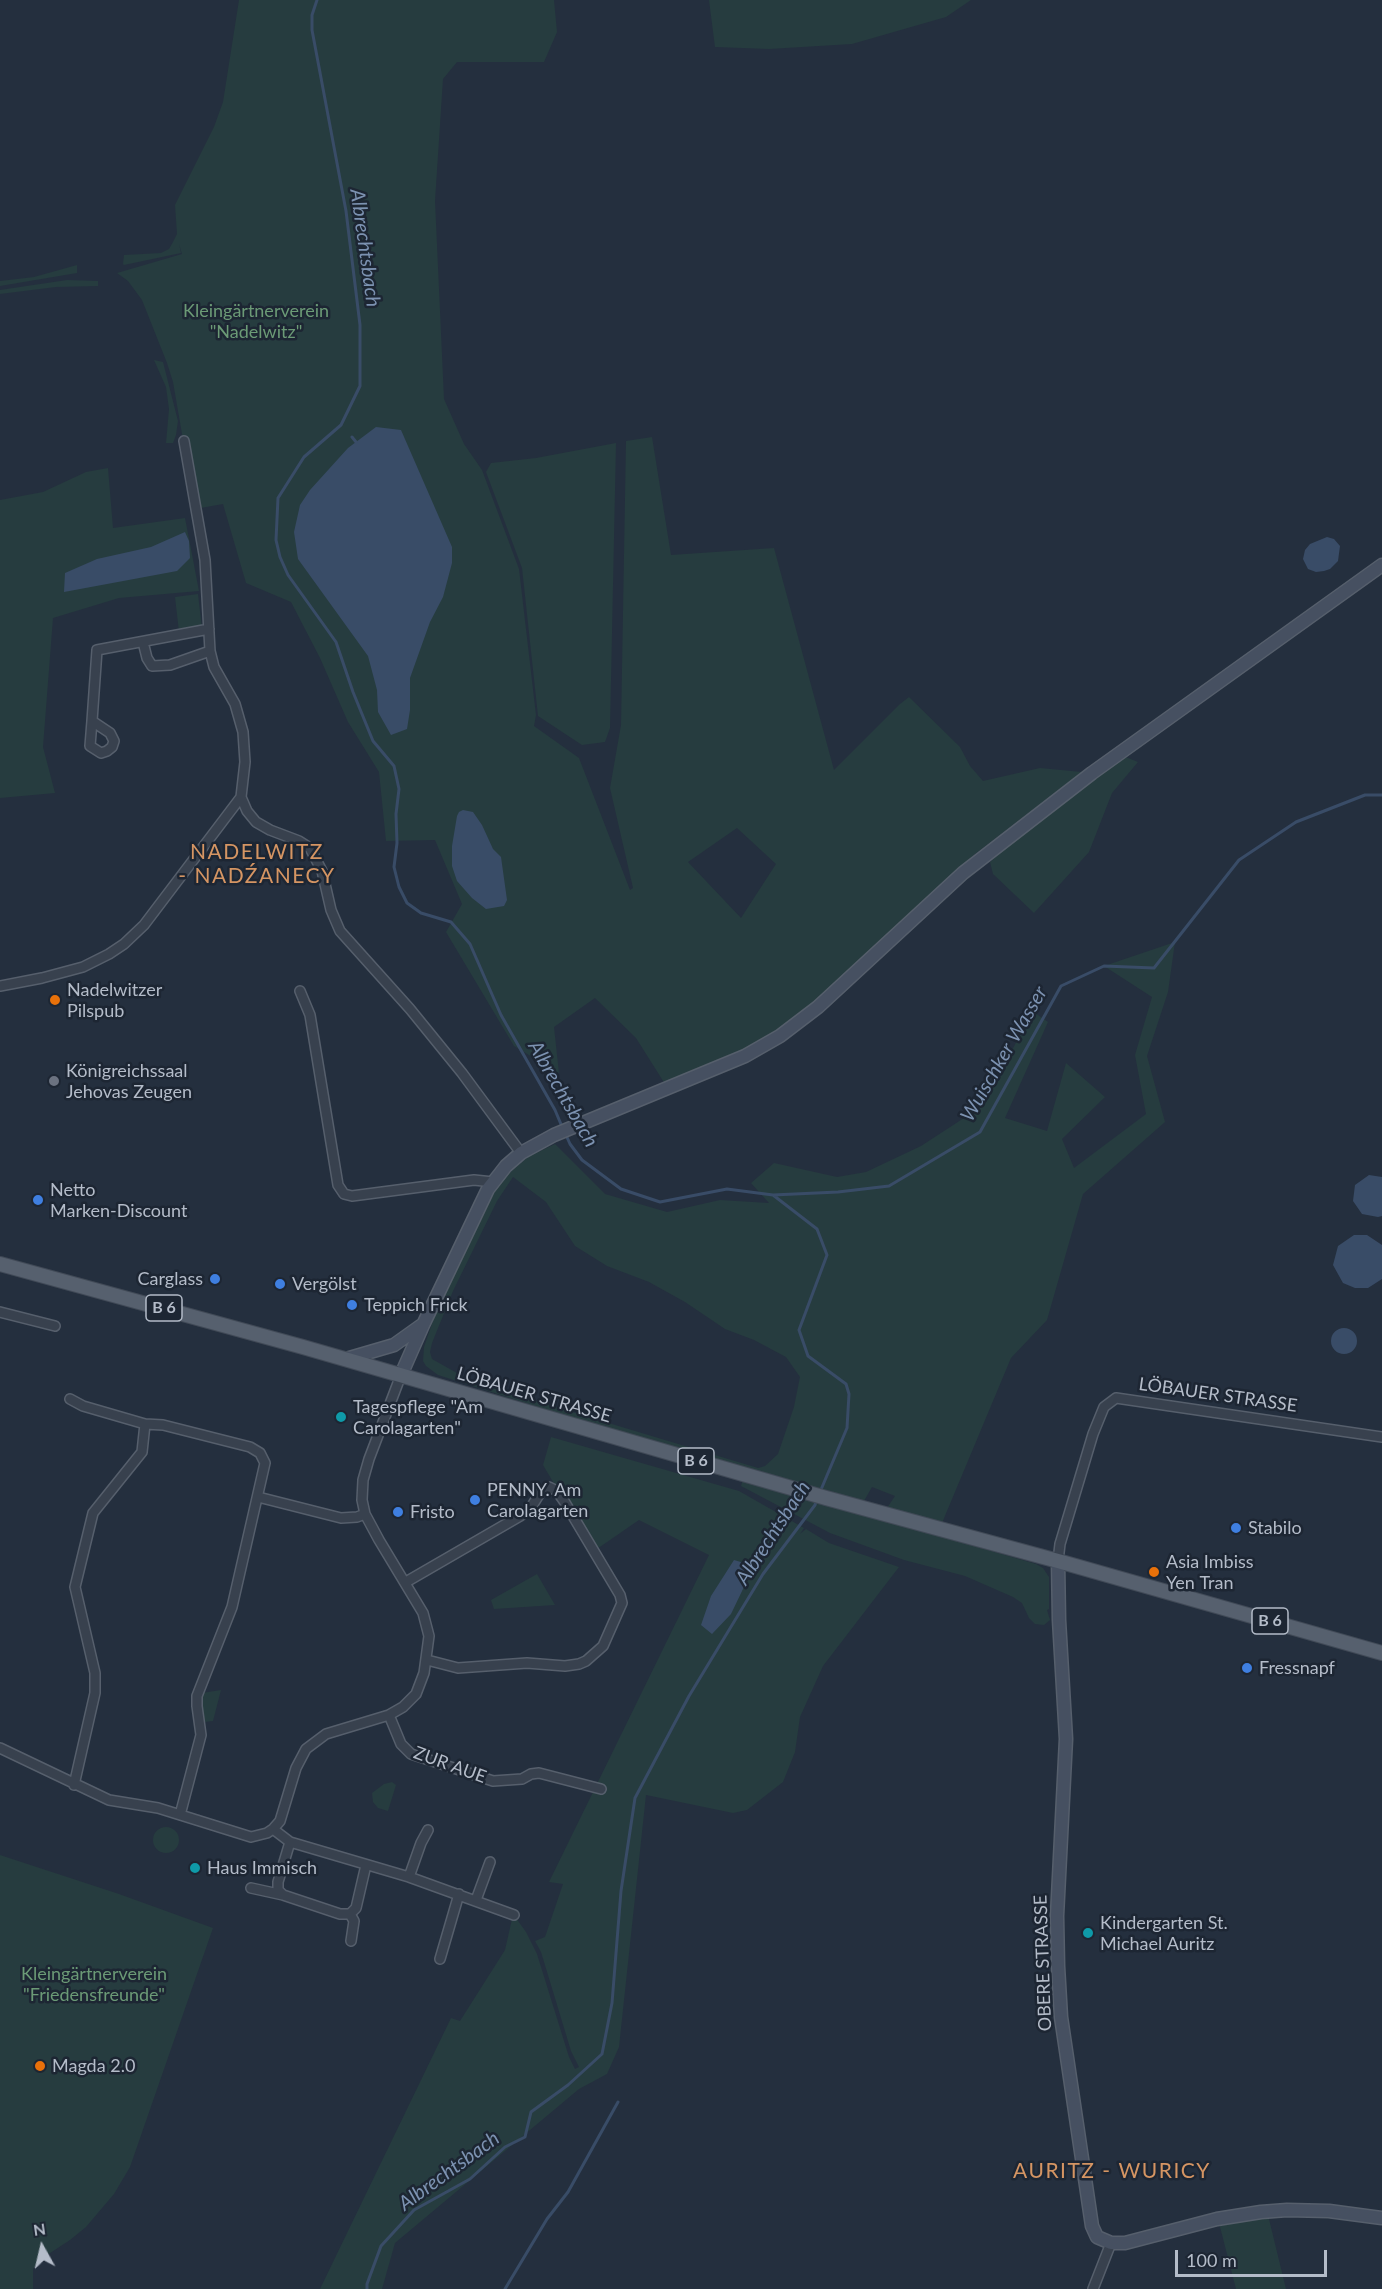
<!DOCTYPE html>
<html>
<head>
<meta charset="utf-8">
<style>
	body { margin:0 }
	#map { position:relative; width:1382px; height:2289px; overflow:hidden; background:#242f3e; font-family:Lato,sans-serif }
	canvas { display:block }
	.north { position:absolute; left:12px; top:2217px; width:60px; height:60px; -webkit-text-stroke:4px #1d2633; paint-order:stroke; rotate:352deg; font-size:16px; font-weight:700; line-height:24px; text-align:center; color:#b4bcc9 }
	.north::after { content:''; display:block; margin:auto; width:21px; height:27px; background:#b4bcc9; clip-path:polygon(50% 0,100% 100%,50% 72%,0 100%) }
	.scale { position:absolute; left:1175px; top:2250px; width:152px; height:27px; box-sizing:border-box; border:3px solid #b4bcc9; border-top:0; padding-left:8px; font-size:18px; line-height:21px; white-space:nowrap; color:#b4bcc9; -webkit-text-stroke:4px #1d2633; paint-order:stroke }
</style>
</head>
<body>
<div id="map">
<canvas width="1382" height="2289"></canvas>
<div class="north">N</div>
<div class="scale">100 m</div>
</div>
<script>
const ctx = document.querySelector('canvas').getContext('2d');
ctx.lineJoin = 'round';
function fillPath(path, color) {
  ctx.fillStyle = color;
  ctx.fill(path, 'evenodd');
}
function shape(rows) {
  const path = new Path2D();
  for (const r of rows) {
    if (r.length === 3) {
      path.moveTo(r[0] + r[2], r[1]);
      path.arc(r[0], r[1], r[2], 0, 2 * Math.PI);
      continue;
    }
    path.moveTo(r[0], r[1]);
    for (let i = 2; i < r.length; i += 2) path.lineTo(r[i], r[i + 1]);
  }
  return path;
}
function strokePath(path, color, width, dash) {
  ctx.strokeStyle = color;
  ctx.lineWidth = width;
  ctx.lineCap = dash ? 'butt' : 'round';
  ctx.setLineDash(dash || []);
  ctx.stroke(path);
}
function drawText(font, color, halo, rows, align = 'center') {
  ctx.font = font + ' Lato,sans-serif';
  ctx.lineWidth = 5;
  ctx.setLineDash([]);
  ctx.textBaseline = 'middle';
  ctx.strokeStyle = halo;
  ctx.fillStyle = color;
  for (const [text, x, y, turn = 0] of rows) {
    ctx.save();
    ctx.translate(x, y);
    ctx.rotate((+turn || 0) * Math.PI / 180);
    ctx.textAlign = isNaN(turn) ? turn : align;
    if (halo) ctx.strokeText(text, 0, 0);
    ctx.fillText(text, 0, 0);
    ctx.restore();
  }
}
fillPath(shape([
	[239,0,554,0,557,32,544,62,457,62,443,79,435,201,444,399,464,444,482,470,519,569,536,715,534,726,579,758,630,890,633,888,610,788,621,725,626,441,652,437,671,555,774,548,834,770,900,704,909,697,960,747,970,766,983,781,1040,768,1082,772,975,854,878,947,791,1024,749,1050,665,1084,636,1038,595,998,554,1027,559,1073,514,1046,446,932,462,904,435,840,386,841,379,772,348,722,320,658,291,602,246,583,223,504,195,509,173,382,167,363,142,300,128,281,117,273,182,254,179,244,181,253,124,265,123,264,124,255,161,253,169,249,173,242,177,234,175,205,214,127,223,102],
	[737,828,776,864,741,918,688,862],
	[709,0,971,0,946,17,852,44,769,49,715,47],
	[77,265,77,273,0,286,0,281,34,277],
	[67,280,98,281,98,286,56,287,0,294,0,290],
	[154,360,163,362,178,421,176,435,173,443,166,443,169,409,166,387],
	[616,443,610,728,605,742,582,745,538,716,522,568,486,472,491,463,536,458],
	[108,468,113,528,185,518,199,591,119,598,53,618,43,747,55,793,0,798,0,500,43,492,86,472],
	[198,594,202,628,179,632,175,597],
	[1123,756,1138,762,1112,793,1089,852,1034,913,993,874,990,862,1024,831],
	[1175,942,1168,992,1147,1056,1165,1122,1083,1194,1047,1320,1011,1358,942,1523,887,1508,895,1496,872,1487,864,1501,570,1417,438,1375,426,1366,423,1361,424,1347,436,1312,497,1187,508,1174,528,1157,555,1144,605,1194,667,1212,720,1200,769,1203,751,1183,774,1163,837,1177,866,1172,921,1146,964,1118,999,1076,1032,1011,1048,1022,1005,1118,1047,1131,1066,1063,1105,1097,1062,1139,1074,1168,1146,1114,1135,1055,1152,997,1104,966],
	[513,1177,546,1202,575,1246,607,1266,649,1282,685,1302,725,1329,754,1340,786,1357,800,1377,794,1407,778,1454,765,1466,758,1468,552,1406,464,1377,432,1359,430,1352,432,1343,453,1291,497,1201],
	[551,1437,739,1491,804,1528,800,1534,806,1529,829,1543,899,1567,823,1666,800,1717,795,1752,783,1782,747,1810,733,1813,646,1795,619,2047,607,2074,579,2089,395,2243,382,2289,320,2289,451,2018,460,2021,505,1950,512,1919,516,1918,526,1932,537,1954,569,2057,575,2069,579,2067,571,2051,541,1952,535,1941,545,1937,563,1884,549,1882,709,1555,639,1520,594,1551,543,1465],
	[743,1479,1036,1564,1043,1568,1049,1577,1049,1609,1047,1610,1050,1620,1044,1625,1035,1624,1029,1618,1022,1603,1013,1597,965,1576,904,1560,830,1533,741,1486],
	[537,1574,555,1605,494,1609,491,1600],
	[221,1690,213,1721,204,1722,200,1699,202,1693],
	[392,1782,396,1785,388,1811,378,1808,373,1802,372,1793,384,1784],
	[166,1840,13],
	[0,1855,119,1894,213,1928,130,2167,114,2194,86,2227,70,2240,44,2257,33,2269,33,2289,0,2289],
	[1268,2215,1286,2289,1236,2289,1219,2223]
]), '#263c3f');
fillPath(shape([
	[376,427,401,430,452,547,452,563,443,597,430,622,410,678,410,710,407,729,391,735,378,712,377,690,368,656,298,559,294,532,300,505,310,490,348,448],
	[185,532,189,541,190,558,177,571,64,592,65,573,97,559,151,547],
	[1327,537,1334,539,1340,546,1338,561,1330,569,1324,571,1316,572,1308,569,1303,559,1305,550,1310,544],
	[463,810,473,812,482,825,493,849,501,857,507,900,504,906,486,909,472,898,457,881,452,866,452,846,457,816,459,812],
	[1369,1175,1382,1177,1382,1216,1378,1217,1362,1214,1353,1201,1355,1185],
	[1354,1235,1367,1235,1382,1245,1382,1279,1368,1288,1355,1288,1343,1283,1333,1265,1338,1246],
	[1344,1341,13],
	[734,1560,754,1566,731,1614,712,1634,701,1625,711,1596]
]), '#394c67');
strokePath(shape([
	[317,0,312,15,312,30,346,211,360,325,360,386,341,425,304,457,278,498,276,540,280,557,288,575,336,642,353,692,373,741,394,766,399,789,396,814,397,843,394,867,399,887,407,903,421,913,451,922,470,944,501,1015,555,1110,563,1129],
	[352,437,356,442],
	[566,1135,570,1144,582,1160,621,1189,660,1202,727,1189,773,1195,817,1229,827,1255,799,1330,808,1356,846,1384,849,1394,847,1428,820,1492],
	[773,1195,838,1192,889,1186,980,1132,1061,986,1104,966,1154,968,1239,860,1296,822,1365,795,1382,795],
	[367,2289,367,2284,381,2246,414,2210,470,2179,505,2147,525,2137,531,2112,568,2085,602,2054,612,2003,621,1891,635,1798,689,1696,763,1574,815,1505,817,1498],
	[505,2289,547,2219,568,2192,618,2102]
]), '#394c67', 3);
const street = shape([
	[184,441,205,560,210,651,214,667,235,704,243,732,245,762,241,797,247,811,256,822,270,830,299,841,310,848,322,871,331,910,340,931,410,1009,462,1073,521,1153],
	[143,642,147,658,152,666,170,665,210,651],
	[92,721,90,746,101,753,107,751,112,747,114,741,110,733,92,721,97,650,209,629],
	[0,986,42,978,83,967,109,954,124,944,144,925,241,797],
	[300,991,310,1015,338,1185,344,1194,352,1196,474,1180,493,1182],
	[0,1312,55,1326],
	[70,1399,83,1406,145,1424,142,1452,93,1513,75,1587,95,1673,95,1693,74,1785],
	[145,1424,163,1425,250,1447,260,1453,265,1463,232,1607,197,1696,197,1706,201,1735,180,1815],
	[258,1497,341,1518,357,1517,365,1514],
	[1058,1561,1060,1544,1093,1434,1104,1407,1116,1398,1382,1437],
	[406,1582,520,1516,530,1509,540,1493,549,1487,557,1491,564,1501,620,1595,622,1603,603,1646,586,1661,579,1664,565,1666,527,1663,458,1668,427,1660],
	[389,1715,401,1744,411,1754,493,1781,522,1779,531,1774,539,1773,601,1789],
	[0,1748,109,1800,158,1808,251,1837,267,1833,273,1829,280,1821,296,1768,306,1749,326,1734,389,1715,403,1707,416,1694,424,1673,429,1636,423,1613,379,1540,365,1514,362,1500,363,1480,369,1459,401,1375],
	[273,1829,290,1842,409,1877,514,1915],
	[290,1842,278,1882,278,1890,283,1895,340,1914,350,1914,356,1908,366,1865],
	[409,1877,421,1843,428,1830],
	[251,1888,283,1895],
	[476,1900,490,1862],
	[350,1914,354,1921,351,1941],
	[440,1959,459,1894],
	[1093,2289,1111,2243]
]);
const secondary = shape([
	[346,1359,394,1345,422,1325],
	[401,1375,423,1325,488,1189,506,1166,521,1153,554,1135,745,1056,780,1036,818,1007,963,873,1092,773,1382,565],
	[1058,1561,1059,1620,1066,1739,1057,1916,1058,1966,1061,2017,1092,2226,1097,2237,1111,2243,1125,2243,1217,2219,1261,2212,1287,2210,1329,2211,1382,2218]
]);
const primary = shape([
	[0,1264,303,1347,826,1498,1058,1561,1382,1653]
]);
strokePath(street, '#565f6c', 12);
strokePath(secondary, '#565f6c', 15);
strokePath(primary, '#414a57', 16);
strokePath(street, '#38414e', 9);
strokePath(secondary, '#465061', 12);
strokePath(primary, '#56606e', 14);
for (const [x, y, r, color] of [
	[55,1000,6,"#e8710a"],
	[54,1081,6,"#6b7280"],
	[38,1200,6,"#3f7fe0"],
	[215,1279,6,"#3f7fe0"],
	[280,1284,6,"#3f7fe0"],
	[352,1305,6,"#3f7fe0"],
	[341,1417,6,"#0f9aa8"],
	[475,1500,6,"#3f7fe0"],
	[398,1512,6,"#3f7fe0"],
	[1236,1528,6,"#3f7fe0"],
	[1154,1572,6,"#e8710a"],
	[1247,1668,6,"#3f7fe0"],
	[195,1868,6,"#0f9aa8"],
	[1088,1933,6,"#0f9aa8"],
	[40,2066,6,"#e8710a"]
]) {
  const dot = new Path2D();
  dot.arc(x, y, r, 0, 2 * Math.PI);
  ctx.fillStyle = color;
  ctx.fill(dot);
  strokePath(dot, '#1d2633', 2);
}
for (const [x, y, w] of [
	[164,1308,36],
	[696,1461,36],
	[1270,1621,36]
]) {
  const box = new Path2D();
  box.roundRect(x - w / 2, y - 13, w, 26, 4.5);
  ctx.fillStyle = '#1d2633';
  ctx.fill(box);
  strokePath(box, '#b4bcc9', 1.5);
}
drawText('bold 16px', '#b4bcc9', null, [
	["B 6",164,1308],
	["B 6",696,1461],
	["B 6",1270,1621]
]);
drawText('18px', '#6b9a76', '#1d2633', [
	["Kleingärtnerverein",256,311],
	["\"Nadelwitz\"",256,332],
	["Kleingärtnerverein",94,1974],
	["\"Friedensfreunde\"",94,1995]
]);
drawText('18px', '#b4bcc9', '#1d2633', [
	["Nadelwitzer",67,990],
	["Pilspub",67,1011],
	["Königreichssaal",66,1071],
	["Jehovas Zeugen",66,1092],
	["Netto",50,1190],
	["Marken-Discount",50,1211],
	["Carglass",203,1279,"right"],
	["Vergölst",292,1284],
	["Teppich Frick",364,1305],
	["Tagespflege \"Am",353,1407],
	["Carolagarten\"",353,1428],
	["PENNY. Am",487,1490],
	["Carolagarten",487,1511],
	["Fristo",410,1512],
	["Stabilo",1248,1528],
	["Asia Imbiss",1166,1562],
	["Yen Tran",1166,1583],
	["Fressnapf",1259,1668],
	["Haus Immisch",207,1868],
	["Kindergarten St.",1100,1923],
	["Michael Auritz",1100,1944],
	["Magda 2.0",52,2066]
], 'left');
drawText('18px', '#b4bcc9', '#1d2633', [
	["LÖBAUER STRASSE",534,1395,16],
	["LÖBAUER STRASSE",1218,1395,8],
	["ZUR AUE",450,1765,20],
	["OBERE STRASSE",1043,1963,-92]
]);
drawText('italic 20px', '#7c92b1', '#1d2633', [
	["Albrechtsbach",365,248,82],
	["Wuischker Wasser",1004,1054,-60],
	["Albrechtsbach",563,1094,60],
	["Albrechtsbach",773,1533,-57],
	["Albrechtsbach",449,2171,-36]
]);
ctx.letterSpacing = '1.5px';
drawText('21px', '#d59563', '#1d2633', [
	["NADELWITZ",257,852],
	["- NADŹANECY",257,876],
	["AURITZ - WURICY",1112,2171]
]);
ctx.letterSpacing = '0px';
</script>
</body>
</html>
